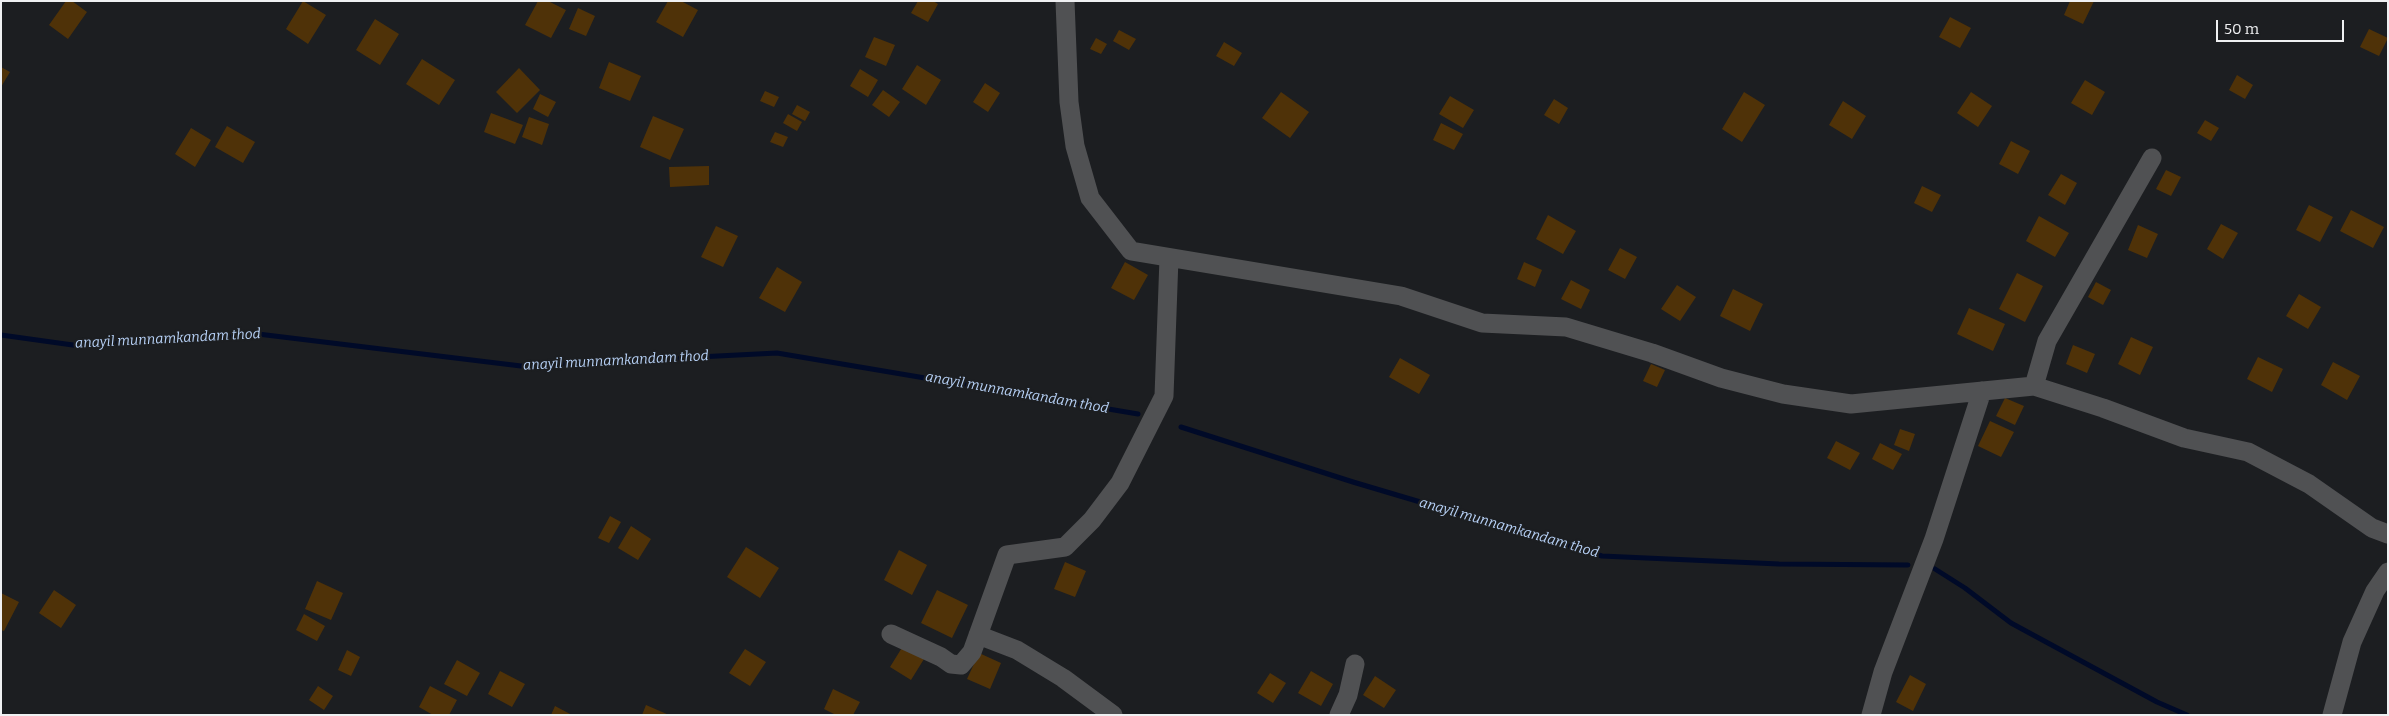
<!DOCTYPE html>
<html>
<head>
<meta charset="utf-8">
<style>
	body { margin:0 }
	#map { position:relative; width:2389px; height:716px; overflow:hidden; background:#1c1e21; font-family:Bitter,serif }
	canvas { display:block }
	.frame { position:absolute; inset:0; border:2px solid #eff0f2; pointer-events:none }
	.scale { position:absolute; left:2216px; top:20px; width:128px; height:22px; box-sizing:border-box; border:2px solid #eff0f2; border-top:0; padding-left:6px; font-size:15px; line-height:18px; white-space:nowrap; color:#eff0f2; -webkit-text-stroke:4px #1c1e21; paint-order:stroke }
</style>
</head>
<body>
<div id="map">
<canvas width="2389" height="716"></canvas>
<div class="frame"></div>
<div class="scale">50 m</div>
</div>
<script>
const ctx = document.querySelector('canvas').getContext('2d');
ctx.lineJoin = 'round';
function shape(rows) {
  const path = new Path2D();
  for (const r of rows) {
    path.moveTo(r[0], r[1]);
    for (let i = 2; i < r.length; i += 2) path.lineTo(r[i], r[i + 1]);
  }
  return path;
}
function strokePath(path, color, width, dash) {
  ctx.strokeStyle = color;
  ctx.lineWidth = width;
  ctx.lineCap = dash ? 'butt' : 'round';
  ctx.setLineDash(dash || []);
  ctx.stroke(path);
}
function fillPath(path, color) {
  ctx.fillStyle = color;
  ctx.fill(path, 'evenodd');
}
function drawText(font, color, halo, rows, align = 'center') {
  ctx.font = font + ' Bitter,serif';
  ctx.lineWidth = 4.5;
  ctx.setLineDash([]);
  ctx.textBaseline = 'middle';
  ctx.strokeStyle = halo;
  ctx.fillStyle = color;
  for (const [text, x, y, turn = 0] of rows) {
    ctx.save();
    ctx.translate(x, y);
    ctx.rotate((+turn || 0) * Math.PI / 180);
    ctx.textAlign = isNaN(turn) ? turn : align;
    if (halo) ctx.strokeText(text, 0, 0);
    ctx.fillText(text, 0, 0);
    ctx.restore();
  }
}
strokePath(shape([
	[1,335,80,346,258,334,521,366,777,353,1138,414],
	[1181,427,1353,482,1602,556,1779,564,1908,565],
	[1935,569,1965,588,2011,623,2157,702,2187,715]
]), '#000a28', 5);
fillPath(shape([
	[66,1,72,1,87,12,68,39,49,25],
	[303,1,326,15,308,44,286,29],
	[538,1,548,1,566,10,551,38,525,25],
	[668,1,681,1,698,10,683,37,656,22],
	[918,1,933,1,938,4,928,22,911,13],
	[2070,1,2094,1,2083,24,2064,15],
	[578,8,595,16,586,36,569,29],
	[1950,17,1971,28,1960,48,1939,37],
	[375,19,399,34,380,65,356,50],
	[2369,29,2388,38,2379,56,2360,47],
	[1119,30,1136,39,1129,50,1113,41],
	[874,37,895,45,886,66,865,57],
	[1096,38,1107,44,1101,54,1090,49],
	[1224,42,1242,53,1234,66,1216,56],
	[422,59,455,80,439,105,406,84],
	[609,62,641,76,630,101,599,88],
	[917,65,941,80,926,105,902,89],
	[1,67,10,72,1,87],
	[519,68,540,90,517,113,496,92],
	[860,69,878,80,868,97,850,86],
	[2237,75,2253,85,2245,99,2229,90],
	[2085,80,2105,92,2092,115,2071,103],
	[985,83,1000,93,988,112,973,102],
	[883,90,900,102,889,117,872,105],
	[765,91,779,97,774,107,760,101],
	[1281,92,1309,112,1290,138,1262,118],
	[1744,92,1765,105,1742,142,1722,129],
	[1971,92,1992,106,1978,127,1957,113],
	[540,94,556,102,548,117,533,109],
	[1450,96,1474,110,1463,128,1439,114],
	[1554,99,1568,108,1559,124,1544,115],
	[1843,101,1866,116,1852,139,1829,125],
	[797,105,810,112,805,121,792,114],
	[491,113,523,125,515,144,484,132],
	[788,114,802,122,797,131,783,123],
	[653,116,684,129,670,160,640,147],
	[529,117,549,124,542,145,522,137],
	[2205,120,2219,128,2211,141,2197,133],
	[1441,123,1463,134,1454,150,1433,140],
	[227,126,255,142,243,163,215,147],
	[191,128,211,140,195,167,175,154],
	[775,132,788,137,783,147,770,142],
	[2011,141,2030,151,2018,174,1999,164],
	[709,166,709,185,670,187,669,167],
	[2166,170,2181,177,2171,196,2156,189],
	[2061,174,2077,183,2065,205,2048,195],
	[1922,186,1941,195,1932,212,1914,203],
	[2309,205,2333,217,2320,242,2296,230],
	[2351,210,2384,227,2373,248,2340,231],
	[1548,215,1576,231,1563,254,1536,239],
	[2039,216,2069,233,2055,257,2026,241],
	[2221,224,2238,233,2223,259,2207,249],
	[2138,225,2158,234,2147,258,2128,250],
	[716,226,738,236,723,267,701,257],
	[1620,248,1637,257,1625,279,1608,270],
	[1125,262,1148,275,1134,300,1111,288],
	[1524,262,1542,270,1535,287,1517,279],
	[777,267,802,282,785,312,759,298],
	[2017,273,2043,286,2025,322,1999,309],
	[1571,280,1590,290,1581,309,1561,299],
	[2096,282,2111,290,2103,305,2088,297],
	[1677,285,1696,297,1680,321,1661,309],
	[1733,289,1763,304,1750,331,1720,316],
	[2299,294,2321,307,2308,329,2286,316],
	[1969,308,2005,324,1993,351,1957,334],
	[2131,337,2153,347,2140,375,2118,364],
	[2073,345,2095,354,2087,373,2066,364],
	[2258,357,2283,369,2272,392,2247,379],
	[1400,358,1430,375,1419,394,1389,377],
	[2333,362,2360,376,2347,400,2321,385],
	[1651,364,1665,370,1657,387,1643,381],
	[2005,398,2024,406,2015,425,1996,416],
	[1990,421,2014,432,2001,457,1978,446],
	[1900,429,1915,434,1909,451,1894,445],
	[1836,441,1860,453,1850,470,1827,458],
	[1880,443,1902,454,1893,470,1872,459],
	[610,516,621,522,609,543,598,538],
	[631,526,651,539,638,560,618,548],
	[746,547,779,568,760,598,727,577],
	[899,550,927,565,912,595,884,580],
	[1065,562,1086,571,1075,597,1054,589],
	[317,581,343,593,331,620,305,609],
	[54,590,76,605,61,628,39,613],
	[937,590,968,605,952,638,921,623],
	[1,593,19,602,4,631,1,630],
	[304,614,325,626,317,641,296,630],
	[903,646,924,659,911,680,890,667],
	[745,649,766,662,750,686,729,673],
	[347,650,360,657,351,676,338,670],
	[979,653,1001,663,990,689,967,679],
	[457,660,480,673,467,696,444,684],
	[500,671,525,684,512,707,488,694],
	[1311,671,1333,684,1321,706,1298,693],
	[1270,673,1286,683,1273,703,1257,693],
	[1910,675,1926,684,1913,711,1896,702],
	[1375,676,1396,690,1384,708,1363,695],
	[318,686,333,696,324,710,309,700],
	[430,686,457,700,449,715,433,715,419,707],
	[833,689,860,702,853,715,836,715,824,709],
	[646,705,669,715,642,715],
	[555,706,572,715,551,715]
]), '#4f3208');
strokePath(shape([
	[1065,1,1069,102,1075,146,1090,198,1131,251,1401,296,1482,323,1566,327,1652,353,1721,378,1783,394,1851,404,2034,386,2103,408,2184,438,2248,452,2309,484,2372,528,2388,534],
	[2034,386,2047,341,2152,158],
	[891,634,941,657,951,664,961,665,972,652,1007,555,1065,547,1092,520,1120,483,1164,396,1169,258],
	[978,635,1017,650,1063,678,1113,715],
	[1339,715,1348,695,1355,664],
	[1871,715,1883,672,1934,539,1982,391],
	[2332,715,2352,642,2375,591,2388,572]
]), '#505153', 19);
drawText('italic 14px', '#b7d1f6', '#1c1e21', [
	["anayil munnamkandam thod",168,339,-3],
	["anayil munnamkandam thod",616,361,-3],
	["anayil munnamkandam thod",1017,393,10],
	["anayil munnamkandam thod",1509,528,16]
]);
</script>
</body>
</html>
